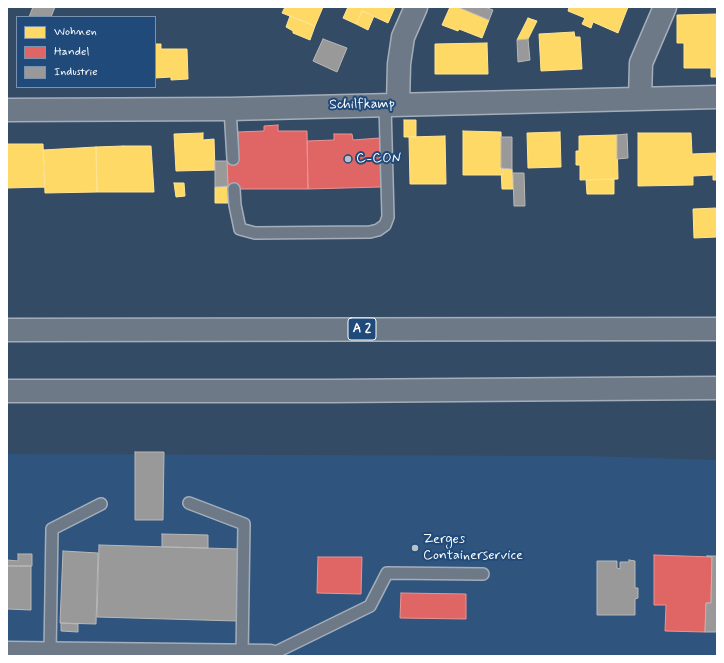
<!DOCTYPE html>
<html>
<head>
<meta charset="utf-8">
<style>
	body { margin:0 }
	#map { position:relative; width:724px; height:663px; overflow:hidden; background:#344b65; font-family:Mynerve,sans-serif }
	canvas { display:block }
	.frame { position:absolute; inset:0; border:8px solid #fff; pointer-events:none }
	.legend { position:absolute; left:16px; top:16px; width:140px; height:72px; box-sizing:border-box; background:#1f4a7a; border:1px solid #7992af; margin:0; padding:5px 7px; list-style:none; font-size:12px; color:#fff }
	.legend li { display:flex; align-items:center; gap:8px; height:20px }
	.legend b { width:20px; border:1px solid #7992af }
</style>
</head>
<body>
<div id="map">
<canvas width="724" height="663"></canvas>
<div class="frame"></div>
<ul class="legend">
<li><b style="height:11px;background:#ffd966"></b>Wohnen</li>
<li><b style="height:11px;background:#e06666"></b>Handel</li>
<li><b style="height:11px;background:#999"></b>Industrie</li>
</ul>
</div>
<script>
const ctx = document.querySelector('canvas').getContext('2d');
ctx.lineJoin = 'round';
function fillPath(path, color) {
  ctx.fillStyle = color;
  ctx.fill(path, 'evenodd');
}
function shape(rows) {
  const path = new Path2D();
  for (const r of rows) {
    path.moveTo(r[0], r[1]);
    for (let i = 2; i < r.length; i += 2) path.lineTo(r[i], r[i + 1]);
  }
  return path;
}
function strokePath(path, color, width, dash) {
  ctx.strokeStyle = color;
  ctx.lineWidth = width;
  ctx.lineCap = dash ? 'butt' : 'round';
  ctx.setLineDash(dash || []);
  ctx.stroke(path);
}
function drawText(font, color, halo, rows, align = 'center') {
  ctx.font = font + ' Mynerve,sans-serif';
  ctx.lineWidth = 4;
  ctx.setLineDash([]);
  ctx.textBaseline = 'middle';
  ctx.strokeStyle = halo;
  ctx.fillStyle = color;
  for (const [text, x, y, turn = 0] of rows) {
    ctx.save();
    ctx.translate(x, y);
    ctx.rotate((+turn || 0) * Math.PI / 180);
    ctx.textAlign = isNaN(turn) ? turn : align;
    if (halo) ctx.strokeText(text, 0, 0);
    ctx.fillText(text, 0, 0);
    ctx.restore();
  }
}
fillPath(shape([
	[7,454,585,456,717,460,717,656,7,656]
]), '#2f557f');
const homes = shape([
	[285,7,323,7,315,26,282,13,285,7],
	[348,7,395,7,388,23,362,11,356,24,343,18,348,7],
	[450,7,458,7,489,20,482,38,459,29,458,31,442,25,450,7],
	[569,7,628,7,618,33,593,22,591,28,582,24,585,18,568,11,569,7],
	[362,11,374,16,368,30,356,24,362,11],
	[717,14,717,77,711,77,711,68,684,68,684,43,677,43,677,15,717,14],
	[290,16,315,26,310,40,293,33,293,31,286,27,290,16],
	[528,18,537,21,528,39,517,40,528,18],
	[574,32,575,37,580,37,582,69,541,71,539,34,574,32],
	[487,43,488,74,435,74,435,44,487,43],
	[155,44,161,44,161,49,187,49,188,79,171,80,171,77,155,78,155,44],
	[404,120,416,120,416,137,404,137,404,120],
	[463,131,501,132,502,175,463,175,463,131],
	[560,132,561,167,528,168,527,133,560,132],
	[203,133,203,140,214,139,215,170,176,171,174,134,203,133],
	[638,133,691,133,692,154,717,153,717,180,713,180,713,175,693,176,693,185,638,186,638,133],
	[617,135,618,179,580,180,580,165,576,165,576,151,579,151,579,136,617,135],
	[445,136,446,184,410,184,409,137,445,136],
	[7,144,43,144,45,187,7,188,7,144],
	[123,146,151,146,154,192,97,192,96,147,123,146],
	[96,147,97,192,45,193,43,150,96,147],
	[501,168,512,169,513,189,502,189,501,168],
	[614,179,614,194,587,194,586,180,614,179],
	[174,183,184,183,185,196,176,197,174,183],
	[228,186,228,203,215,203,215,187,228,186],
	[717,208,717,237,694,238,693,209,717,208]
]);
fillPath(homes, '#ffd966');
strokePath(homes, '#ffe494', 1);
const shops = shape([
	[278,125,278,131,307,131,308,189,228,189,227,159,238,159,238,132,264,131,264,126,278,125],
	[334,134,352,134,353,140,380,138,381,187,308,189,307,141,334,140,334,134],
	[654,555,712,557,711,603,706,603,705,632,665,631,666,605,654,605,654,555],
	[318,557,362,557,361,594,317,593,318,557],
	[401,593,466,594,466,619,400,618,401,593]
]);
fillPath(shops, '#e06666');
strokePath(shops, '#e99494', 1);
const industry = shape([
	[33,7,55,7,51,17,29,17,33,7],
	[458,7,485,7,493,10,489,20,458,7],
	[323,39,347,48,337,72,313,61,323,39],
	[528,39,530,60,518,62,517,40,528,39],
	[627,134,628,158,617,159,617,135,627,134],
	[501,137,512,137,512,169,501,168,501,137],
	[215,161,227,161,228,186,215,187,215,161],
	[513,173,524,173,525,206,514,206,513,173],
	[135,452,164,452,163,520,135,520,135,452],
	[162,534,208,535,208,548,162,547,162,534],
	[99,545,239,549,237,621,97,617,99,545],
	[63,551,98,553,96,624,60,623,63,551],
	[18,554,32,554,32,566,7,566,7,560,18,561,18,554],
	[707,556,717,556,717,632,705,632,706,603,711,603,712,557,707,556],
	[629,560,635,561,635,588,638,588,638,598,635,599,635,615,597,615,597,561,617,561,617,568,620,569,620,562,629,562,629,560],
	[7,566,31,566,31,610,7,609,7,566],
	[61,623,78,624,78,632,61,631,61,623]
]);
fillPath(industry, '#999');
strokePath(industry, '#b8b8b8', 1);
const service = shape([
	[230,109,233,159],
	[234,189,235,205,240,229,255,233,370,232,378,230,385,225,388,217,385,105],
	[189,503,244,524,242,656],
	[50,654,52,529,101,504],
	[268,656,370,606,387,573,483,574]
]);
const minor = shape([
	[640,99,641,63,665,7],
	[398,104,399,64,403,37,416,7],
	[7,110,230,109,717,97],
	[7,653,270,656]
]);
const motorway = shape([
	[7,330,717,329],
	[7,391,331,391,717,388]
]);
strokePath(service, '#a4aeba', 14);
strokePath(minor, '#a4aeba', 25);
strokePath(motorway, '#a4aeba', 25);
strokePath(service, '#6d7986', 11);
strokePath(minor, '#6d7986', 22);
strokePath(motorway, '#6d7986', 22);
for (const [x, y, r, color] of [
	[348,159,4,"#b8c0c9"],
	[415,548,4,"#b8c0c9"]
]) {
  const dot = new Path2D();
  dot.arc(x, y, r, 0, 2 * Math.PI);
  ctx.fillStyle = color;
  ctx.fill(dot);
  strokePath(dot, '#1f4a7a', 1.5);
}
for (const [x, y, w] of [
	[362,329,28]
]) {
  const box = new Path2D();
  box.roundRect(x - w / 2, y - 11, w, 22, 3);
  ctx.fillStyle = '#1f4a7a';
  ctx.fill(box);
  strokePath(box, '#fff', 1);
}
drawText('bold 13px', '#fff', null, [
	["A 2",362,329]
]);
drawText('14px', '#fff', '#1f4a7a', [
	["Schilfkamp",362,105,-1]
]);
drawText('14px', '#fff', '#1f4a7a', [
	["C-CON",356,159],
	["Zerges",423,540],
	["Containerservice",423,556]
], 'left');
</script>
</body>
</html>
